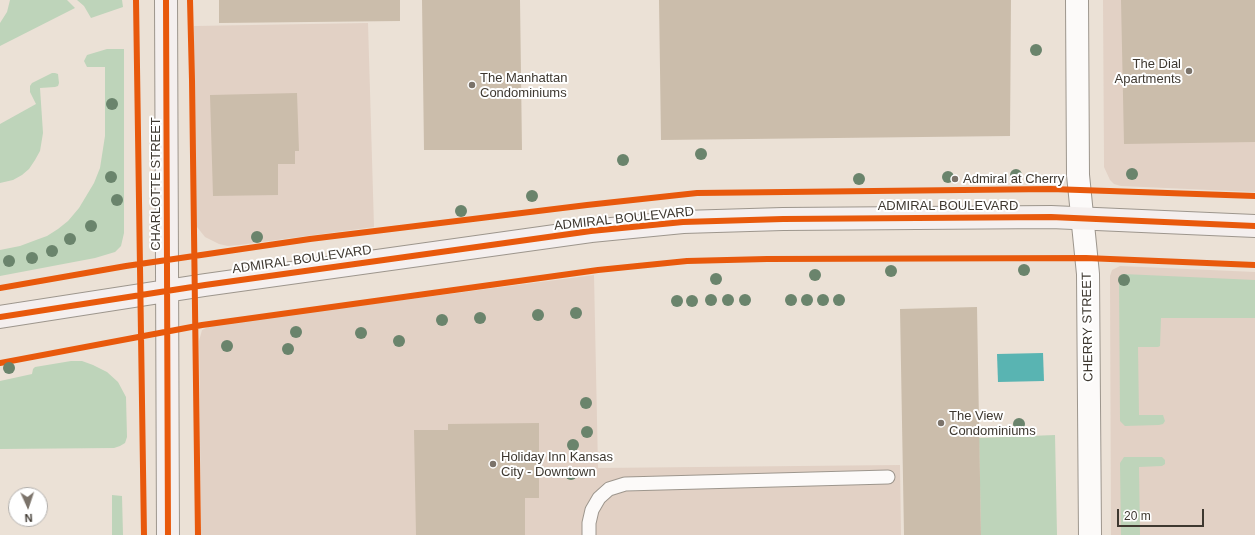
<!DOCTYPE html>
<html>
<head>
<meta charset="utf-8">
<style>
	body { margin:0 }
	#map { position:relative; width:1255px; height:535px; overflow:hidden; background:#ebe1d6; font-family:Arial,sans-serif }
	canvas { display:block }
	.north { position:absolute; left:8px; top:487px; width:40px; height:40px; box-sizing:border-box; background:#fff; border:1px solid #b2afac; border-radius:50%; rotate:177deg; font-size:11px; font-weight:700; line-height:16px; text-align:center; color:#3e3830 }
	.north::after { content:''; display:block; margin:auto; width:14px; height:18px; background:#7b736a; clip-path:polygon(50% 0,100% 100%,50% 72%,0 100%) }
	.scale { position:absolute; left:1117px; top:509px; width:87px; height:18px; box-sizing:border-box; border:2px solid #3e3830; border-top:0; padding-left:5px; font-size:12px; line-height:14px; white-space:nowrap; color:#3e3830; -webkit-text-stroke:3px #fff; paint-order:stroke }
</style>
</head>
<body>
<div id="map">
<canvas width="1255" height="535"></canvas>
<div class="north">N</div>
<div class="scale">20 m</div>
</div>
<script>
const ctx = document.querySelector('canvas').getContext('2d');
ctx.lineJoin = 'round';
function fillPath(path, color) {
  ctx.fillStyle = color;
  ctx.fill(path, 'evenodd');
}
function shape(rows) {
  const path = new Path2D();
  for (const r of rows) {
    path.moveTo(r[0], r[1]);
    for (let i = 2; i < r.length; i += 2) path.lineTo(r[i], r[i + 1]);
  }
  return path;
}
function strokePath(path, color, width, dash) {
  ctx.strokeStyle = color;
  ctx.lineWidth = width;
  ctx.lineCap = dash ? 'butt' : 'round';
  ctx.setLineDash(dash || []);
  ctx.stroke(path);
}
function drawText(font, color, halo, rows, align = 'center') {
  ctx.font = font + ' Arial,sans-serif';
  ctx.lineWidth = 4;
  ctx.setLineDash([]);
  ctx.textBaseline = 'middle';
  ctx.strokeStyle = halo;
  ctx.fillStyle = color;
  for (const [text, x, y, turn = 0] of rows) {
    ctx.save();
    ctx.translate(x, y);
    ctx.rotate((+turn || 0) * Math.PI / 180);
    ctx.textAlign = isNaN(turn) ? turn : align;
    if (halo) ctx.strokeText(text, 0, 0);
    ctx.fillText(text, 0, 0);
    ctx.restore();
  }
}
fillPath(shape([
	[1103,0,1255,0,1255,192,1121,186,1114,184,1110,180,1104,167,1104,160],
	[368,23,374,227,239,245,228,246,219,244,205,237,197,227,194,220,194,26],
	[1120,266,1255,272,1255,535,1111,535,1110,276,1112,270],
	[594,275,598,468,900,465,901,535,201,535,199,341,202,330,212,325]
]), '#e2d1c5');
fillPath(shape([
	[10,0,67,0,75,8,0,46,0,23,7,12],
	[77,0,122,0,123,7,91,18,84,6],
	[107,49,124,49,124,233,121,246,115,252,95,258,0,276,0,250,20,246,36,240,47,236,58,229,68,221,79,208,94,183,100,168,105,136,105,67,87,67,84,61,87,55],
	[52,73,55,73,58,74,59,83,58,86,55,87,40,88,43,133,40,151,35,160,29,169,22,175,13,180,0,183,0,124,36,104,30,92,30,86,32,83],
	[1123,274,1255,280,1255,318,1161,318,1160,346,1158,347,1138,347,1139,415,1163,415,1165,421,1163,424,1159,425,1125,426,1120,421,1119,277],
	[71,361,82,361,93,365,107,372,118,382,126,397,127,437,125,443,120,446,114,448,0,449,0,381,32,374,33,369,35,367],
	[1055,435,1057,535,981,535,979,438],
	[1124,457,1162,457,1165,460,1165,464,1162,466,1139,467,1140,535,1121,535,1120,463],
	[112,495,122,496,123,535,112,535]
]), '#bed4ba');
fillPath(shape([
	[1043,353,1044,381,998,382,997,354]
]), '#59b4b2');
fillPath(shape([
	[219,0,400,0,400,21,219,23],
	[422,0,520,0,522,150,424,150],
	[659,0,1011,0,1010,136,661,140],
	[1121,0,1255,0,1255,142,1124,144],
	[297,93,299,151,295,151,295,164,278,164,278,195,213,196,210,95],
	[977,307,981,535,904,535,900,309],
	[539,423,539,498,525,498,525,535,416,535,414,430,448,430,448,424]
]), '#cbbdab');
const lane = shape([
	[589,535,589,523,592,510,599,498,609,489,625,484,888,477]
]);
const street = shape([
	[1077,0,1078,175,1088,274,1090,535]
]);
const secondary = shape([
	[166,0,168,535],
	[0,317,205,285,591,231,683,222,783,219,1051,217,1255,226]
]);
strokePath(lane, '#9d968d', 15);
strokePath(street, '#9d968d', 24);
strokePath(secondary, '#9d968d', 24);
strokePath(lane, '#fcfaf9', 13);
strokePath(street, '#fcfaf9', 22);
strokePath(secondary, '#f4efee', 22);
strokePath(shape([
	[136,0,144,535],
	[166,0,168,535],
	[190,0,192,80,198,535],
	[0,288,126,266,310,239,587,205,697,193,1051,189,1255,196],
	[0,317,205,285,591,231,683,222,783,219,1051,217,1255,226],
	[0,363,202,325,598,270,687,261,767,259,1086,258,1255,265]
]), '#e8590c', 6);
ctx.fillStyle = '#6a846c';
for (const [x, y] of [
	[1036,50],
	[112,104],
	[701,154],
	[623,160],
	[1132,174],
	[1016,175],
	[111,177],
	[948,177],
	[859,179],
	[532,196],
	[117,200],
	[461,211],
	[91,226],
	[257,237],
	[70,239],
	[52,251],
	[32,258],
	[9,261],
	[1024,270],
	[891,271],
	[815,275],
	[716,279],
	[1124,280],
	[711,300],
	[728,300],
	[745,300],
	[791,300],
	[807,300],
	[823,300],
	[839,300],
	[677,301],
	[692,301],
	[576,313],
	[538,315],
	[480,318],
	[442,320],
	[296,332],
	[361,333],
	[399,341],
	[227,346],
	[288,349],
	[9,368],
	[586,403],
	[1019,424],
	[587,432],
	[573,445],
	[571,474]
]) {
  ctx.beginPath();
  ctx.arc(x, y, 6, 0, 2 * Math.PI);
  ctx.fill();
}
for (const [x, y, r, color] of [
	[1189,71,4,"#7b736a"],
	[472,85,4,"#7b736a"],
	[955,179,4,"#7b736a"],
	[941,423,4,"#7b736a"],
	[493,464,4,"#7b736a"]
]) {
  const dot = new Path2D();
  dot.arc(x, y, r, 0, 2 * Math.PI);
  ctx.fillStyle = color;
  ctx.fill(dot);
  strokePath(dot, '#fff', 1.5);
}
drawText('13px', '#3e3830', '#fff', [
	["The Dial",1181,64,"right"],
	["Apartments",1181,79,"right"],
	["The Manhattan",480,78],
	["Condominiums",480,93],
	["Admiral at Cherry",963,179],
	["The View",949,416],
	["Condominiums",949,431],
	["Holiday Inn Kansas",501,457],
	["City - Downtown",501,472]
], 'left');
drawText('13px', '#3e3830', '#fff', [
	["CHARLOTTE STREET",156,184,-90],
	["ADMIRAL BOULEVARD",948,206],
	["ADMIRAL BOULEVARD",624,219,-6],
	["ADMIRAL BOULEVARD",302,260,-8],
	["CHERRY STREET",1088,327,-91]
]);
</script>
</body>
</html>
